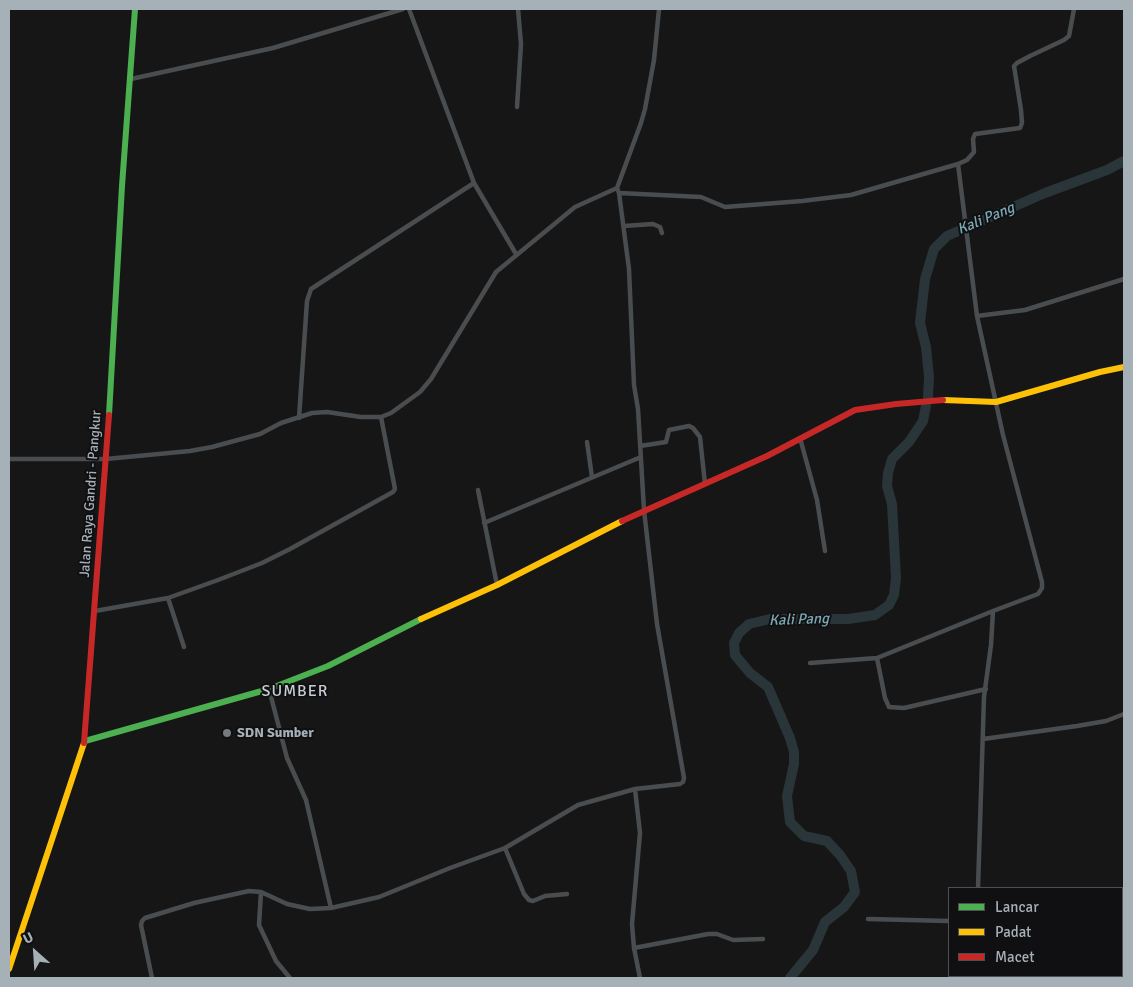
<!DOCTYPE html>
<html>
<head>
<meta charset="utf-8">
<style>
	body { margin:0 }
	#map { position:relative; width:1133px; height:987px; overflow:hidden; background:#161616; font-family:Signika,sans-serif }
	canvas { display:block }
	.frame { position:absolute; inset:0; border:10px solid #a6b0b7; pointer-events:none }
	.legend { position:absolute; left:948px; top:887px; width:175px; height:90px; box-sizing:border-box; background:#101012; border:1px solid #4c5054; margin:0; padding:6px 9px; list-style:none; font-size:15px; color:#a6b0b7 }
	.legend li { display:flex; align-items:center; gap:10px; height:25px }
	.legend b { width:25px; border:1px solid #4c5054 }
	.north { position:absolute; left:10px; top:927px; width:50px; height:50px; -webkit-text-stroke:4px #101012; paint-order:stroke; rotate:334deg; font-size:14px; font-weight:700; line-height:20px; text-align:center; color:#a6b0b7 }
	.north::after { content:''; display:block; margin:auto; width:18px; height:22px; background:#a6b0b7; clip-path:polygon(50% 0,100% 100%,50% 72%,0 100%) }
</style>
</head>
<body>
<div id="map">
<canvas width="1133" height="987"></canvas>
<div class="frame"></div>
<ul class="legend">
<li><b style="height:6px;background:#4caf50"></b>Lancar</li>
<li><b style="height:6px;background:#ffc107"></b>Padat</li>
<li><b style="height:6px;background:#c62828"></b>Macet</li>
</ul>
<div class="north">U</div>
</div>
<script>
const ctx = document.querySelector('canvas').getContext('2d');
ctx.lineJoin = 'round';
function shape(rows) {
  const path = new Path2D();
  for (const r of rows) {
    path.moveTo(r[0], r[1]);
    for (let i = 2; i < r.length; i += 2) path.lineTo(r[i], r[i + 1]);
  }
  return path;
}
function strokePath(path, color, width, dash) {
  ctx.strokeStyle = color;
  ctx.lineWidth = width;
  ctx.lineCap = dash ? 'butt' : 'round';
  ctx.setLineDash(dash || []);
  ctx.stroke(path);
}
function drawText(font, color, halo, rows, align = 'center') {
  ctx.font = font + ' Signika,sans-serif';
  ctx.lineWidth = 4;
  ctx.setLineDash([]);
  ctx.textBaseline = 'middle';
  ctx.strokeStyle = halo;
  ctx.fillStyle = color;
  for (const [text, x, y, turn = 0] of rows) {
    ctx.save();
    ctx.translate(x, y);
    ctx.rotate((+turn || 0) * Math.PI / 180);
    ctx.textAlign = isNaN(turn) ? turn : align;
    if (halo) ctx.strokeText(text, 0, 0);
    ctx.fillText(text, 0, 0);
    ctx.restore();
  }
}
strokePath(shape([
	[928,397,929,377,926,347,920,323,925,279,934,249,947,236,1045,193,1107,170,1124,161],
	[790,978,813,950,825,922,844,907,855,892,851,871,840,855,827,841,804,836,790,822,787,796,794,764,794,752,790,738,768,687,750,673,735,655,734,643,739,633,749,624,770,619,848,619,875,615,889,605,894,595,896,578,892,504,887,486,888,473,892,459,909,442,923,421,926,406]
]), '#293538', 10);
strokePath(shape([
	[409,9,474,183,516,254],
	[131,79,273,48,403,9],
	[517,107,521,44,518,9],
	[958,164,977,316],
	[619,193,701,197,725,207,802,201,851,195,958,164,967,160,974,152,973,139,975,134,1020,128,1022,123,1021,110,1014,66,1017,63,1030,56,1064,40,1069,36,1074,9],
	[624,226,653,224,660,227,662,233],
	[299,418,307,301,311,289,474,183],
	[800,438,817,500,825,551],
	[587,442,592,477],
	[640,446,666,442,669,430,689,426,693,428,700,437,705,484],
	[9,459,106,459,190,451,212,447,260,434,281,423,312,413,327,412,361,417,381,417,391,413,420,392,431,379,496,272,575,207,617,188],
	[478,490,497,585],
	[484,523,641,457],
	[168,598,184,647],
	[95,611,168,598,218,580,262,563,290,549,393,492,395,489,381,417],
	[877,658,885,698,889,707,904,708,986,689],
	[810,663,877,658,993,611],
	[269,689,287,758,306,800,331,908],
	[983,739,1077,726,1106,721,1124,714],
	[505,848,524,894,529,900,533,901,545,896,567,894],
	[978,888,984,697,991,645,993,611,1038,594,1042,588,1042,582,1003,435,977,316,1025,310,1124,279],
	[261,892,259,925,276,961,290,978],
	[868,919,949,921],
	[634,948,708,934,717,934,733,940,763,939],
	[152,978,141,925,142,921,145,918,194,903,249,891,261,892,287,904,310,909,331,908,379,897,450,868,505,848,578,805,635,789],
	[640,978,634,948,632,924,640,833,635,789,680,784,683,782,684,778,657,624,644,510,638,409,634,385,629,269,619,193,617,188,641,123,645,109,654,60,659,9],
	[973,978,973,976]
]), '#4a4d4f', 4.5);
strokePath(shape([
	[109,415,122,186,135,9],
	[85,741,269,689,328,666,421,619]
]), '#4caf50', 6);
strokePath(shape([
	[943,400,996,402,1100,372,1124,367],
	[421,619,497,585,622,521],
	[9,969,84,743]
]), '#ffc107', 6);
strokePath(shape([
	[622,521,767,456,855,410,896,404,943,400],
	[84,743,109,415]
]), '#c62828', 6);
for (const [x, y, r, color] of [
	[227,733,5,"#747a7f"]
]) {
  const dot = new Path2D();
  dot.arc(x, y, r, 0, 2 * Math.PI);
  ctx.fillStyle = color;
  ctx.fill(dot);
  strokePath(dot, '#101012', 2);
}
drawText('14px', '#a6b0b7', '#101012', [
	["Jalan Raya Gandri - Pangkur",91,494,-86]
]);
drawText('bold 14px', '#a6b0b7', '#101012', [
	["SDN Sumber",237,733]
], 'left');
drawText('italic 15px', '#7ca8b3', '#101012', [
	["Kali Pang",986,219,-23],
	["Kali Pang",799,620,-2]
]);
ctx.letterSpacing = '1px';
drawText('16px', '#c7cdd3', '#101012', [
	["SUMBER",295,692]
]);
ctx.letterSpacing = '0px';
</script>
</body>
</html>
